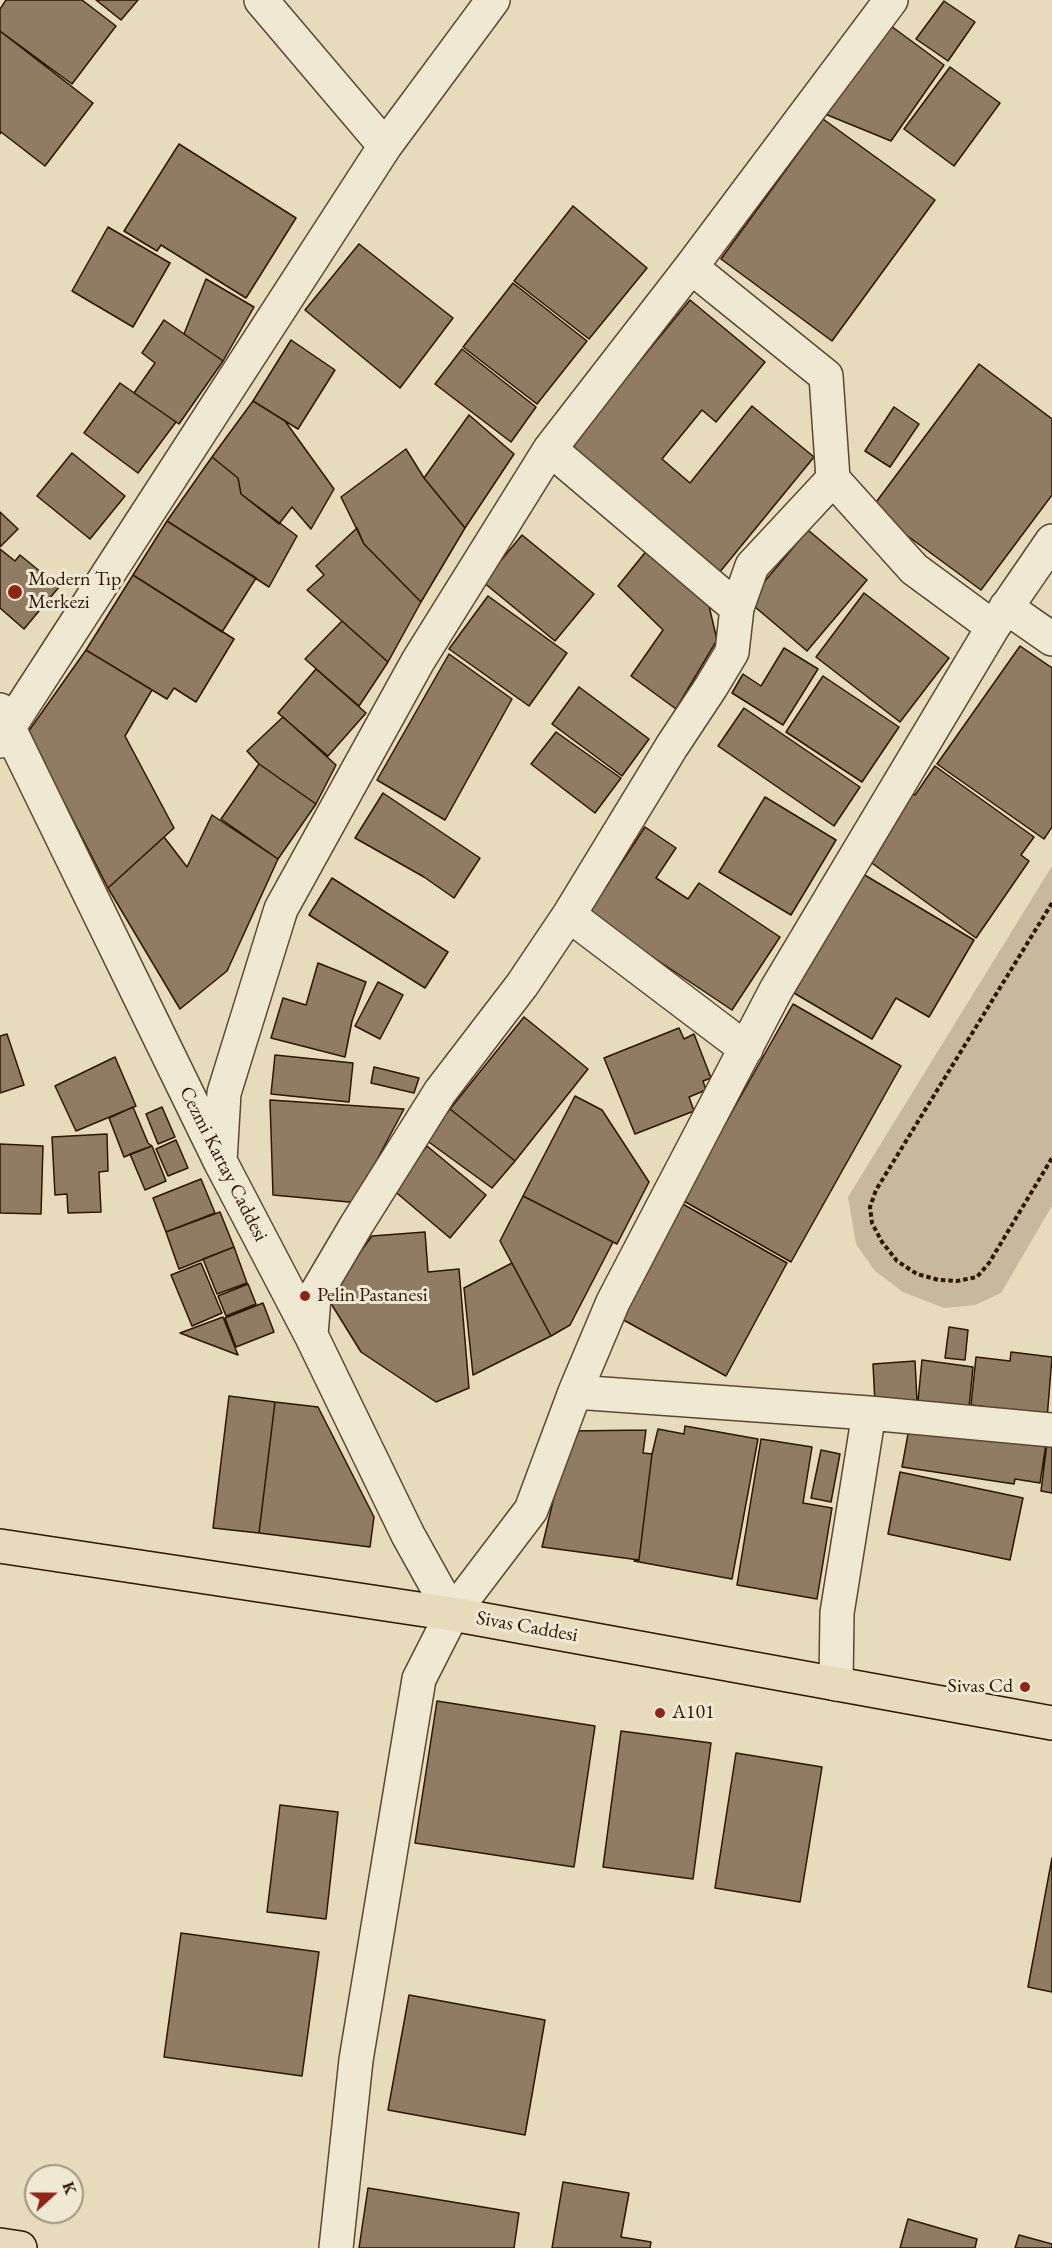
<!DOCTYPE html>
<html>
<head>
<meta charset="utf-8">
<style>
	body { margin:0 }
	#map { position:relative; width:1052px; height:2248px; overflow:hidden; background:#e6dbbb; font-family:"EB Garamond",serif }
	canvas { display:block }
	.north { position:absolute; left:24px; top:2164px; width:60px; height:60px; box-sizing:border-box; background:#efe8d3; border:2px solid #a3947f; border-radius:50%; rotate:69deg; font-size:16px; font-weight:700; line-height:24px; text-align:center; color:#301501 }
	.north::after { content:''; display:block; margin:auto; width:21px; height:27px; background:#8f2418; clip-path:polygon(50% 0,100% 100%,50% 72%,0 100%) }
</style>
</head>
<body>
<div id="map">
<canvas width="1052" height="2248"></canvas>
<div class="north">K</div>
</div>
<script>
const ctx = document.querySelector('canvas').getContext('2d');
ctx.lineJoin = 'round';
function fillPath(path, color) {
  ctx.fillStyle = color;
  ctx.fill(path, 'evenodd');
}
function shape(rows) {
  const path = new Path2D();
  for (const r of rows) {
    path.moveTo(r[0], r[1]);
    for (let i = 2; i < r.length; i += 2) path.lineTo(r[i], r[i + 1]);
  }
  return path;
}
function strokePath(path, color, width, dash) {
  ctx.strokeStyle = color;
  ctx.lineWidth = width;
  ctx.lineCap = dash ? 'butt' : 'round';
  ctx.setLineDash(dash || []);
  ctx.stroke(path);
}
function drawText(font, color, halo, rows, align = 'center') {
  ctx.font = font + ' "EB Garamond",serif';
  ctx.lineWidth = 6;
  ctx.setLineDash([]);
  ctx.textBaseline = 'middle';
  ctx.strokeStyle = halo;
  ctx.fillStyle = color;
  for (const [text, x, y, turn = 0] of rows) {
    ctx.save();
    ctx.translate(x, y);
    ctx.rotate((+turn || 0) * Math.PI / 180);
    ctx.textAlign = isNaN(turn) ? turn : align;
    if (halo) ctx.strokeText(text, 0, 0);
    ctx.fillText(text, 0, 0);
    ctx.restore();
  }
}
fillPath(shape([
	[1052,866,1052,1206,1001,1293,975,1305,944,1308,903,1292,875,1271,856,1244,848,1197]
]), '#c7b99b');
const building = shape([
	[6,0,82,0,116,26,72,84,0,31,0,9,6,0],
	[96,0,138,0,121,20,96,0],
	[944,1,975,22,948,61,916,39,944,1],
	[891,26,944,65,891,141,825,114,891,26],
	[0,31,93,103,45,166,1,132,0,134,0,31],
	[950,67,1000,103,954,166,904,129,950,67],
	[823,119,935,200,832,341,721,259,823,119],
	[179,144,296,218,246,298,161,245,157,251,124,231,179,144],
	[573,206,647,268,589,339,514,281,573,206],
	[108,227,170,263,133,327,72,291,108,227],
	[359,244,453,318,400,388,305,310,359,244],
	[206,279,254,307,223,361,184,334,206,279],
	[513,283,587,341,537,404,463,347,513,283],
	[690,300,765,362,716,422,702,410,662,459,690,483,752,406,814,457,719,573,568,448,690,300],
	[164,320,223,361,179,424,134,393,155,363,142,353,164,320],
	[291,340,335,370,298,429,253,401,291,340],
	[462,349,536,407,511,442,435,384,462,349],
	[979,364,1052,419,1052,495,981,590,871,509,979,364],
	[120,383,176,422,138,473,84,433,120,383],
	[253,401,285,421,334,489,311,529,292,507,279,524,241,494,238,478,212,457,253,401],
	[894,407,919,424,890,467,865,451,894,407],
	[469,415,514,454,465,528,424,478,469,415],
	[406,449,424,478,465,528,421,602,364,544,341,497,406,449],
	[72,453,125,496,90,539,37,496,72,453],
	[212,457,238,478,241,494,297,536,269,587,167,521,212,457],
	[0,512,18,529,0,547,0,512],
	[167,521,256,578,222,632,133,575,167,521],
	[357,528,364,544,421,602,388,662,307,590,324,575,316,566,357,528],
	[808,530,867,580,807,651,748,601,808,530],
	[522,535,594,594,555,641,483,582,522,535],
	[0,549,15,561,20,555,59,587,24,629,0,608,0,549],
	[648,549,709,606,717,640,676,709,631,676,663,630,618,586,648,549],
	[133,575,234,639,196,702,174,688,167,699,86,650,133,575],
	[864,593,949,658,900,722,816,657,864,593],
	[488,596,567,653,529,706,449,649,488,596],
	[342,621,388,662,359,706,305,659,342,621],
	[1020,646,1052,668,1052,827,1044,839,937,764,1020,646],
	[784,648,818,669,783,725,732,693,743,674,761,686,784,648],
	[86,650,152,690,125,736,174,828,108,888,28,732,86,650],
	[449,654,512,699,445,820,377,780,449,654],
	[316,669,366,713,328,756,278,713,316,669],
	[823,676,899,727,862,782,786,732,823,676],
	[579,687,649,739,622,776,552,724,579,687],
	[744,708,860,787,834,826,718,746,744,708],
	[283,717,336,765,316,804,259,764,247,751,283,717],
	[556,732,621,778,595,813,531,764,556,732],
	[259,764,316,804,278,859,221,819,259,764],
	[935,766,1034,837,1021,855,1029,861,976,938,869,861,909,792,915,795,935,766],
	[383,793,480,858,454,898,424,877,355,838,383,793],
	[765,797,836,840,791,915,719,872,765,797],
	[212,815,278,859,227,971,180,1009,108,888,164,837,187,867,212,815],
	[645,827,676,848,656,878,688,899,699,883,780,937,732,1010,588,914,645,827],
	[863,874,974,940,929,1017,896,998,872,1039,794,993,863,874],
	[332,878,448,952,425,988,309,915,332,878],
	[318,963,366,982,352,1021,345,1057,271,1038,283,998,306,1005,318,963],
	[378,982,403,995,380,1039,355,1026,378,982],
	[793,1004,901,1066,791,1262,682,1200,793,1004],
	[524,1017,588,1069,515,1161,450,1109,524,1017],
	[679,1028,684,1039,694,1034,711,1078,703,1081,706,1090,689,1097,694,1111,635,1134,604,1058,679,1028],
	[7,1034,24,1085,0,1093,0,1036,7,1034],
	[275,1055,353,1063,349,1102,271,1094,275,1055],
	[115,1057,136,1106,76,1131,55,1086,115,1057],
	[374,1067,419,1078,414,1093,371,1083,374,1067],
	[575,1096,602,1110,649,1182,617,1244,523,1196,575,1096],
	[270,1100,404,1109,355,1201,349,1202,273,1195,270,1100],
	[133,1107,148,1143,152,1146,124,1157,109,1118,133,1107],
	[162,1107,175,1137,158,1144,146,1114,162,1107],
	[450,1109,515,1161,492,1188,426,1140,450,1109],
	[107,1134,108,1171,99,1172,101,1212,68,1213,67,1194,55,1195,52,1137,107,1134],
	[176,1140,188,1168,168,1176,156,1149,176,1140],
	[0,1144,43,1146,41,1214,0,1213,0,1144],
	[152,1146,166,1181,145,1190,130,1154,152,1146],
	[427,1146,486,1195,450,1238,392,1189,427,1146],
	[201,1179,215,1213,166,1232,153,1198,201,1179],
	[523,1196,613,1242,570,1325,551,1336,500,1241,523,1196],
	[681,1203,787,1263,726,1376,618,1317,681,1203],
	[220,1212,234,1247,179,1269,166,1232,220,1212],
	[425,1232,428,1272,459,1269,469,1388,436,1402,361,1352,327,1297,372,1236,425,1232],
	[234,1247,247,1283,217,1294,203,1259,234,1247],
	[201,1263,222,1313,192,1326,171,1275,201,1263],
	[512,1263,551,1336,473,1375,464,1288,512,1263],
	[248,1284,256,1304,226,1316,218,1296,248,1284],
	[263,1303,274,1332,236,1347,225,1318,263,1303],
	[223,1317,238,1355,180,1333,223,1317],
	[949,1327,968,1330,965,1360,945,1358,949,1327],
	[1011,1352,1052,1357,1047,1419,987,1412,987,1407,971,1405,976,1357,1010,1361,1011,1352],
	[922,1360,973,1367,969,1407,918,1401,922,1360],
	[915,1361,917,1401,875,1403,873,1364,915,1361],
	[229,1396,275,1402,259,1533,213,1528,229,1396],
	[275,1402,318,1407,374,1517,370,1547,259,1533,275,1402],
	[910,1423,1046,1444,1040,1483,1015,1479,1014,1484,902,1467,910,1423],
	[685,1426,758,1439,732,1579,634,1561,639,1560,652,1454,658,1429,684,1434,685,1426],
	[646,1430,643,1453,652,1454,639,1560,542,1547,570,1431,646,1430],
	[761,1439,812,1447,803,1503,832,1508,817,1599,737,1585,761,1439],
	[1047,1443,1052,1443,1052,1493,1041,1491,1047,1443],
	[821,1450,840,1454,831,1502,811,1498,821,1450],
	[900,1472,1023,1498,1010,1560,888,1534,900,1472],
	[437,1701,595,1726,574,1867,415,1843,437,1701],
	[621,1731,711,1743,693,1879,603,1867,621,1731],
	[736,1753,822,1767,800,1902,715,1888,736,1753],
	[280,1805,338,1812,326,1919,267,1912,280,1805],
	[1052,1858,1052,1992,1028,1987,1052,1858],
	[181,1933,319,1952,302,2076,164,2057,181,1933],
	[409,1995,545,2020,525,2135,388,2110,409,1995],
	[563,2182,629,2193,621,2237,651,2242,650,2248,552,2248,563,2182],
	[368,2188,519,2213,514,2248,359,2248,368,2188],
	[908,2219,977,2239,975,2248,900,2248,908,2219],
	[1019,2235,1052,2244,1052,2248,1015,2248,1019,2235]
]);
fillPath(building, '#8f7c62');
strokePath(building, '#301501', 1.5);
const minor = shape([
	[385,146,493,0],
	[691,267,826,376,833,479],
	[550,449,737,608],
	[1006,607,1052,639],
	[0,710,220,1161,311,1335,408,1535,452,1614],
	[0,741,385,146,261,0],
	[569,915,746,1049],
	[220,1161,224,1093,281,909,418,661,550,449,691,267,891,0],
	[311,1335,314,1297,357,1224,440,1092,522,985,569,915,672,746,711,687,732,652,737,608,752,566,833,479,914,569,993,627],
	[575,1392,869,1413,1052,1430],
	[836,1684,837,1613,869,1413],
	[336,2248,356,2060,419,1679,452,1614,531,1510,575,1392,613,1302,776,990,993,627,1052,541]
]);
const major = shape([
	[0,1546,452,1614,1052,1723],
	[0,2245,20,2248]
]);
strokePath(minor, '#5e4630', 36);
strokePath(major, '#301501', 36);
strokePath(shape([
	[1052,903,876,1190,870,1207,872,1223,882,1242,897,1261,917,1274,939,1280,957,1281,977,1277,989,1263,1052,1158]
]), '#301501', 4, [4.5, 3]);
strokePath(minor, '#efe8d3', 33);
strokePath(major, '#e6dbbb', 33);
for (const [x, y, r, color] of [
	[15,592,8,"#8f2418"],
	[305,1296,6,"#8f2418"],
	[1025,1687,6,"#8f2418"],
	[660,1713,6,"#8f2418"]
]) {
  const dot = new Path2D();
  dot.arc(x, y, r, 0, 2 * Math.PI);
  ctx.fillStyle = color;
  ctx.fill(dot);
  strokePath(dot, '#efe8d3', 2);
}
drawText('20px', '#301501', '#efe8d3', [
	["Modern Tıp",28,580],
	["Merkezi",28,603],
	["Pelin Pastanesi",317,1296],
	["Sivas Cd",1013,1687,"right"],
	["A101",672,1713]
], 'left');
drawText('20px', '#301501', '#efe8d3', [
	["Cezmi Kartay Caddesi",223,1164,63],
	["Sivas Caddesi",527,1627,10]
]);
</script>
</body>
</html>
